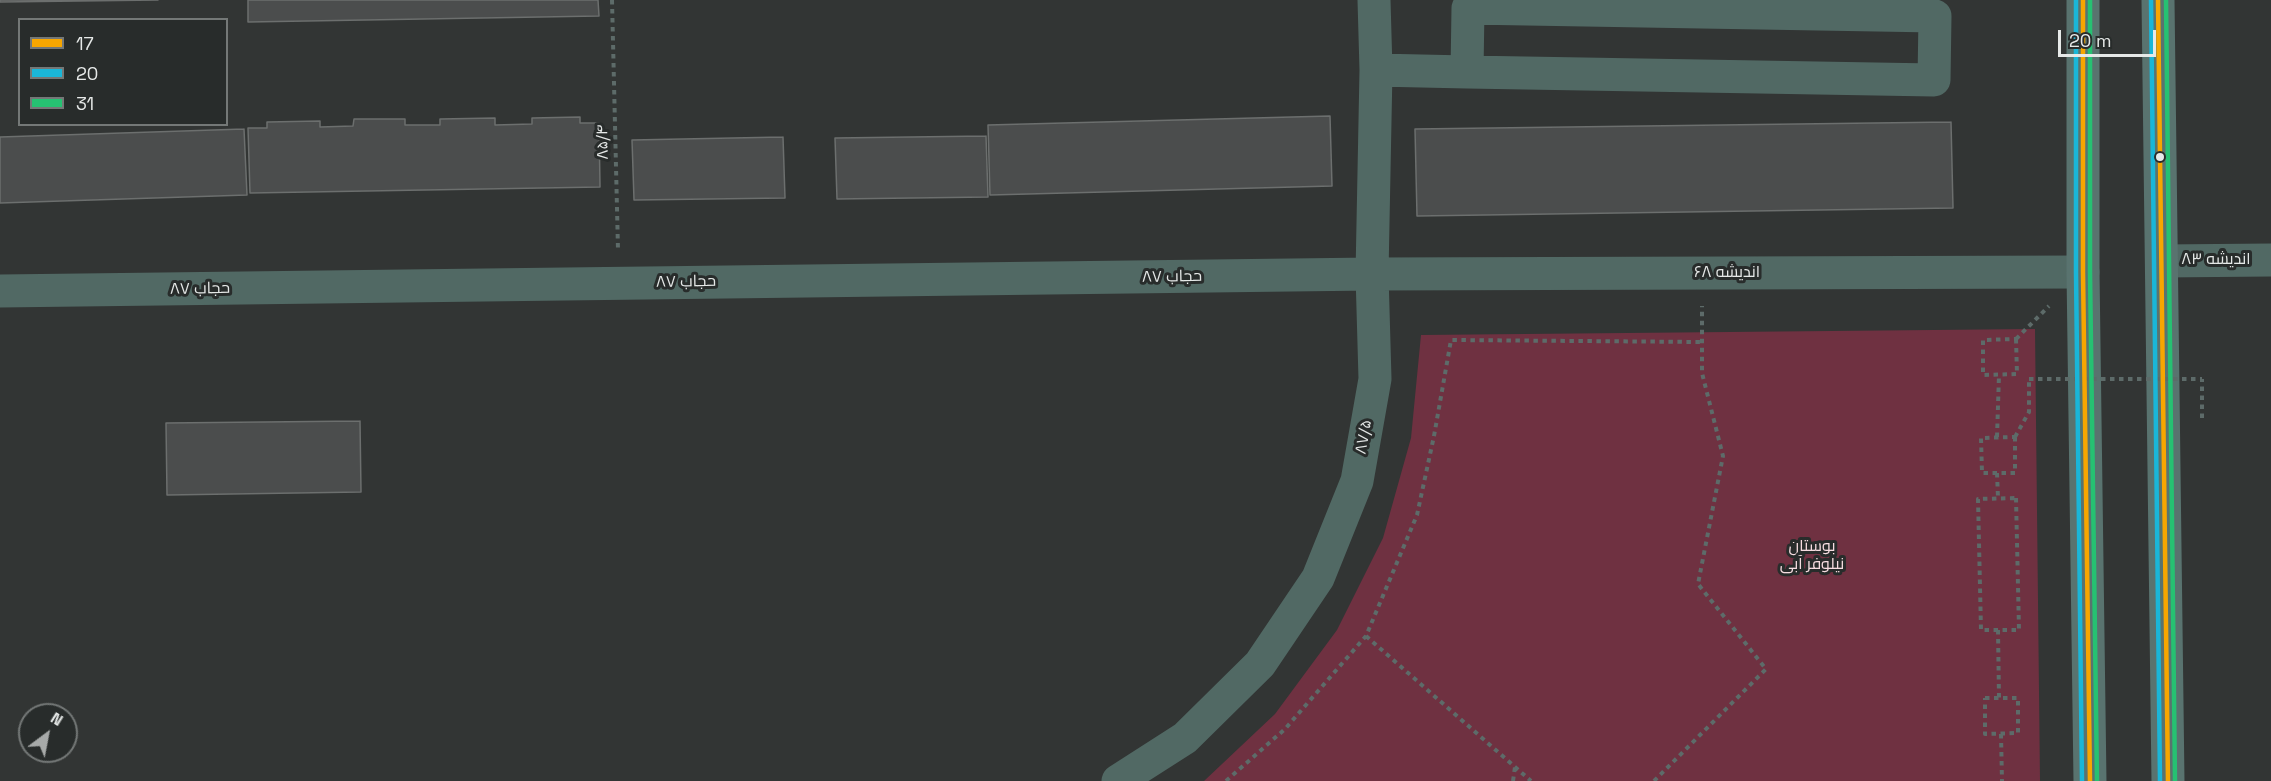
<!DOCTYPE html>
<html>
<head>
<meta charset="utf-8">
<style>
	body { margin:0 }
	#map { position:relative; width:2271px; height:781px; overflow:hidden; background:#323534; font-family:"Space Grotesk",sans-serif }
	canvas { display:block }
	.legend { position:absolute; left:18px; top:18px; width:210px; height:108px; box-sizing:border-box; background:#282c2b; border:2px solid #747877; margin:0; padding:8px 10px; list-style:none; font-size:18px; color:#e6e9e8 }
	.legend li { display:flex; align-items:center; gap:12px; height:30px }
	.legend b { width:30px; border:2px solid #747877 }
	.north { position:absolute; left:18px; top:703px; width:60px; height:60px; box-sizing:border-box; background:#282c2b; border:2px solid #747877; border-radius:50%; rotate:32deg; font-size:16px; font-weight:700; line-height:24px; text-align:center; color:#e6e9e8 }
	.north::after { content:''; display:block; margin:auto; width:21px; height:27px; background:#a7aaa9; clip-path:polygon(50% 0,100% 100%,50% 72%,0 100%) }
	.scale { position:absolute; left:2058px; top:30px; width:98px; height:27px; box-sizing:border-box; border:3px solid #e6e9e8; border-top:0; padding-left:8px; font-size:18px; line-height:21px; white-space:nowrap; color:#e6e9e8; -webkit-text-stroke:4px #282c2b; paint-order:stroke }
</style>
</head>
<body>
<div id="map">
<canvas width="2271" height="781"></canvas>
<ul class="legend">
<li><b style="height:8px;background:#f7a600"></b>17</li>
<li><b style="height:8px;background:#1ab6d8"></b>20</li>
<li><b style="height:8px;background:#26c172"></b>31</li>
</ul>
<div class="north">N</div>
<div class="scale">20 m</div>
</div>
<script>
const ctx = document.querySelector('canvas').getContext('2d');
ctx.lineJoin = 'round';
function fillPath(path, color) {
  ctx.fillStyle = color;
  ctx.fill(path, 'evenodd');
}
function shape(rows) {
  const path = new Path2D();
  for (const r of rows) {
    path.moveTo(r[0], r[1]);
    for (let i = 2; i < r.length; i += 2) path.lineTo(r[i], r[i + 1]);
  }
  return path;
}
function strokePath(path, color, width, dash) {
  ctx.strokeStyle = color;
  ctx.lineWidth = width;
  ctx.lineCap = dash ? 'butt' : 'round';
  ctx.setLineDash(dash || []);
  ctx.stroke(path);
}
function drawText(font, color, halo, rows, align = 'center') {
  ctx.font = font + ' "Space Grotesk",Cairo,sans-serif';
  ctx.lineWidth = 6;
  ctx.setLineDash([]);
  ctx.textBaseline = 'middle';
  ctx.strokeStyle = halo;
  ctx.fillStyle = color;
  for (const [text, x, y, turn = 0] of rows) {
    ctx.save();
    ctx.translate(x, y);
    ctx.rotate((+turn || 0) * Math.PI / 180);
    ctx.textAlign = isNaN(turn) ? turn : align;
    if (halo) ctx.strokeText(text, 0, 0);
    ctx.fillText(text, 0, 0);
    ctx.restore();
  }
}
fillPath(shape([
	[2035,329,2040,781,1204,781,1275,714,1337,630,1383,538,1411,438,1421,335]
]), '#6f3141');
const building = shape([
	[0,0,158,0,0,2,0,0],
	[248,0,598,0,599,16,248,22,248,0],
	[1330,116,1332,186,990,195,988,125,1330,116],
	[580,117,580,123,599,123,600,187,250,193,248,128,267,128,267,122,320,121,320,127,353,126,354,119,405,119,405,125,440,125,440,119,495,118,495,125,532,124,532,118,580,117],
	[1951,122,1953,208,1417,216,1415,129,1951,122],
	[244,129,247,195,0,203,0,137,244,129],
	[986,136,988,197,837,199,835,138,986,136],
	[783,137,785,198,634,200,632,140,783,137],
	[360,421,361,492,167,495,166,423,360,421]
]);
fillPath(building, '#4b4d4d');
strokePath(building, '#6c6f6e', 1.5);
strokePath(shape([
	[612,0,618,250],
	[2016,339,2017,374,1983,375,1983,340,2016,339],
	[2016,339,2049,306],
	[2202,418,2202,379],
	[1997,437,1999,375],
	[2015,437,2015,473,1982,473,1981,438,2015,437],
	[2015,437,2029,412,2029,379],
	[1997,473,1998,498],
	[2016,498,2019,630,1981,630,1978,499,2016,498],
	[1998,630,1999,698],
	[1366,636,1531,781],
	[1985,698,2018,698,2018,733,1985,734,1985,698],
	[2001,734,2002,781],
	[1226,781,1285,729,1366,636,1417,515,1434,436,1451,340,1702,342],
	[1513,781,1515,767],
	[1654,781,1766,669,1698,584,1723,456,1702,373,1702,306]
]), '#5d6b69', 4, [4.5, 4.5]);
strokePath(shape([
	[1376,70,1467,72,1934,80,1935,16,1468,8,1467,72],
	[2162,261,2271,260],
	[0,291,1372,274,2083,272],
	[1118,781,1185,738,1260,664,1318,578,1357,481,1375,379,1372,274,1376,70,1374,0]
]), '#516964', 33);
strokePath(shape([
	[2083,0,2083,272,2090,781],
	[2158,0,2168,781]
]), '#59736f', 33);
strokePath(shape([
	[2029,379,2202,379]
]), '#5d6b69', 4, [4.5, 4.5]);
strokePath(shape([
	[2083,0,2083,272,2090,781],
	[2158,0,2168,781]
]), '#f7a600', 4.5);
strokePath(shape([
	[2076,0,2076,272,2082,781],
	[2151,0,2160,781]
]), '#1ab6d8', 4.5);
strokePath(shape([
	[2090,0,2090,272,2097,781],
	[2166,0,2175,781]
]), '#26c172', 4.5);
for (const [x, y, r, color] of [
	[2160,157,5,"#e6e9e8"]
]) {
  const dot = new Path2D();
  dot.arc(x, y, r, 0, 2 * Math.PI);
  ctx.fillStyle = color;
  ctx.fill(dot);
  strokePath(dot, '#282c2b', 2);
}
drawText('16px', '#e6e9e8', '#282c2b', [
	["۸۵/۴",603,142,-91],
	["اندیشه ۸۳",2216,260],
	["اندیشه ۶۸",1727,273],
	["حجاب ۸۷",1172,277,-1],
	["حجاب ۸۷",686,282,-1],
	["حجاب ۸۷",200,289,-1],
	["۸۷/۵",1364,437,-80]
]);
drawText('16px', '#f6dce0', '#282c2b', [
	["بوستان",1812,547],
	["نیلوفر آبی",1812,565]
]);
</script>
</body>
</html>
